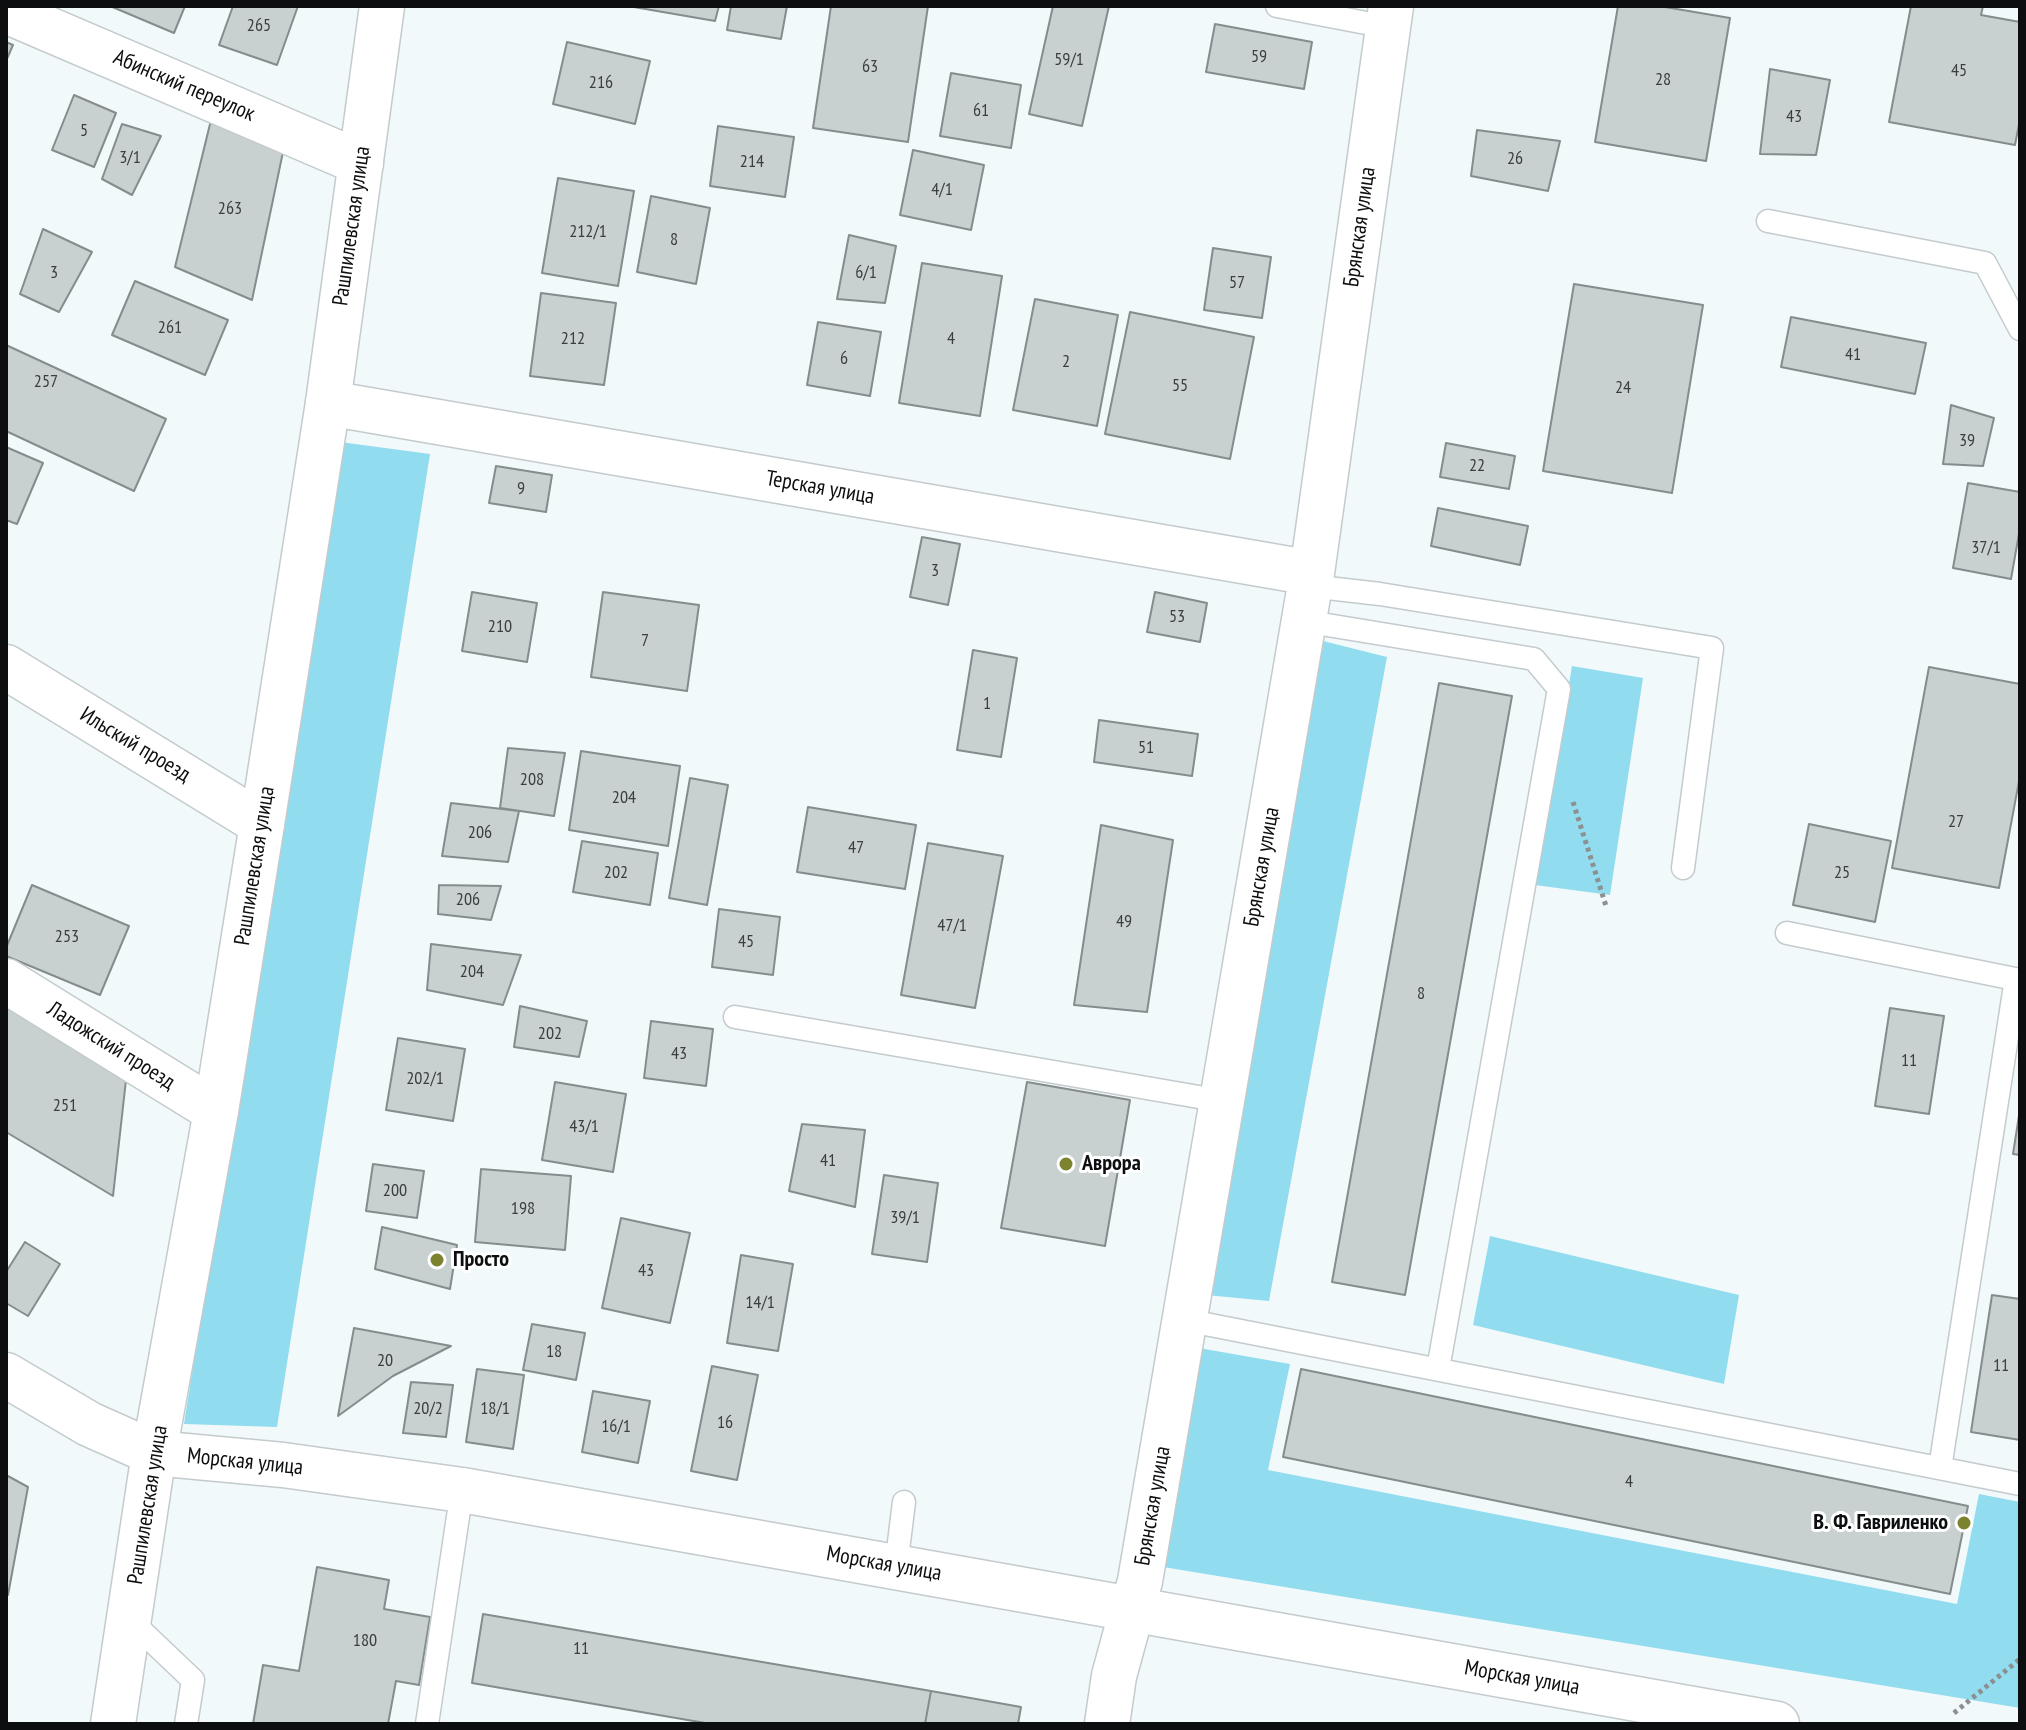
<!DOCTYPE html>
<html>
<head>
<meta charset="utf-8">
<style>
	body { margin:0 }
	#map { position:relative; width:2026px; height:1730px; overflow:hidden; background:#f2f9fb; font-family:"PT Sans Narrow",sans-serif }
	canvas { display:block }
	.frame { position:absolute; inset:0; border:8px solid #0c0e0f; pointer-events:none }
</style>
</head>
<body>
<div id="map">
<canvas width="2026" height="1730"></canvas>
<div class="frame"></div>
</div>
<script>
const ctx = document.querySelector('canvas').getContext('2d');
ctx.lineJoin = 'round';
function fillPath(path, color) {
  ctx.fillStyle = color;
  ctx.fill(path, 'evenodd');
}
function shape(rows) {
  const path = new Path2D();
  for (const r of rows) {
    path.moveTo(r[0], r[1]);
    for (let i = 2; i < r.length; i += 2) path.lineTo(r[i], r[i + 1]);
  }
  return path;
}
function strokePath(path, color, width, dash) {
  ctx.strokeStyle = color;
  ctx.lineWidth = width;
  ctx.lineCap = dash ? 'butt' : 'round';
  ctx.setLineDash(dash || []);
  ctx.stroke(path);
}
function drawText(font, color, halo, rows, align = 'center') {
  ctx.font = font + ' "PT Sans Narrow",sans-serif';
  ctx.lineWidth = 6;
  ctx.setLineDash([]);
  ctx.textBaseline = 'middle';
  ctx.strokeStyle = halo;
  ctx.fillStyle = color;
  for (const [text, x, y, turn = 0] of rows) {
    ctx.save();
    ctx.translate(x, y);
    ctx.rotate((+turn || 0) * Math.PI / 180);
    ctx.textAlign = isNaN(turn) ? turn : align;
    if (halo) ctx.strokeText(text, 0, 0);
    ctx.fillText(text, 0, 0);
    ctx.restore();
  }
}
fillPath(shape([
	[340,442,430,454,277,1427,184,1424],
	[1315,639,1387,657,1269,1301,1206,1295],
	[1572,666,1643,678,1610,895,1535,885],
	[1490,1236,1739,1295,1724,1384,1473,1325],
	[1199,1348,1290,1364,1268,1470,1957,1604,1979,1494,2020,1502,2020,1708,1157,1566]
]), '#92dcef');
const building = shape([
	[110,6,185,6,174,33,110,6],
	[233,6,298,6,277,65,219,45,233,6],
	[628,6,719,6,715,21,628,6],
	[731,6,787,6,781,39,727,30,731,6],
	[831,6,928,6,908,142,813,128,831,6],
	[1053,6,1109,6,1082,126,1029,114,1053,6],
	[1618,6,1659,6,1730,18,1706,161,1595,142,1618,6],
	[1911,6,1983,6,1981,15,2020,22,2020,119,2015,145,1889,122,1911,6],
	[1215,24,1312,42,1304,89,1206,72,1215,24],
	[6,42,13,45,6,61,6,42],
	[567,42,650,61,635,124,553,104,567,42],
	[1770,69,1830,80,1816,155,1760,154,1770,69],
	[951,73,1021,85,1011,148,940,136,951,73],
	[74,95,116,113,94,167,52,150,74,95],
	[211,120,283,152,252,300,175,267,211,120],
	[122,124,161,136,132,195,102,179,122,124],
	[718,126,794,137,785,197,710,186,718,126],
	[1477,130,1560,141,1548,191,1471,176,1477,130],
	[913,150,984,165,971,230,900,215,913,150],
	[558,178,634,191,618,286,542,273,558,178],
	[651,196,710,208,696,284,637,272,651,196],
	[43,229,92,252,59,312,20,294,43,229],
	[849,235,896,246,885,303,837,299,849,235],
	[1213,248,1271,257,1262,318,1204,310,1213,248],
	[922,263,1002,276,980,416,899,403,922,263],
	[135,281,228,320,205,375,112,335,135,281],
	[1574,284,1703,305,1672,493,1543,471,1574,284],
	[541,293,616,303,604,385,530,376,541,293],
	[1035,299,1118,315,1097,426,1013,410,1035,299],
	[1130,312,1254,337,1230,459,1105,434,1130,312],
	[1791,317,1926,343,1915,394,1781,367,1791,317],
	[818,322,881,332,870,396,807,385,818,322],
	[6,345,166,419,134,491,6,431,6,345],
	[1951,405,1994,418,1983,466,1943,464,1951,405],
	[1446,443,1515,456,1509,489,1440,477,1446,443],
	[6,447,43,463,17,524,6,520,6,447],
	[496,466,552,475,546,512,489,503,496,466],
	[1968,483,2020,492,2020,528,2011,579,1953,568,1968,483],
	[1438,508,1528,526,1520,565,1431,546,1438,508],
	[922,537,960,544,948,605,910,597,922,537],
	[472,592,537,603,527,662,462,651,472,592],
	[603,592,699,605,687,691,591,677,603,592],
	[1155,592,1207,603,1200,642,1147,632,1155,592],
	[973,650,1017,658,1001,757,957,750,973,650],
	[1929,667,2020,684,2020,776,1999,888,1892,868,1929,667],
	[1439,683,1512,696,1405,1295,1332,1282,1439,683],
	[1099,720,1198,734,1192,776,1094,762,1099,720],
	[508,748,565,753,554,816,500,808,508,748],
	[581,751,680,766,668,846,569,830,581,751],
	[690,778,728,785,707,905,669,898,690,778],
	[451,803,519,811,508,862,442,856,451,803],
	[808,807,916,825,905,889,797,872,808,807],
	[1809,824,1891,841,1875,922,1793,905,1809,824],
	[1101,825,1173,840,1147,1012,1074,1005,1101,825],
	[582,841,658,853,650,905,573,892,582,841],
	[928,843,1003,856,975,1008,901,995,928,843],
	[32,885,129,926,100,995,6,956,6,948,32,885],
	[439,885,501,886,491,920,438,914,439,885],
	[719,909,780,917,773,975,712,967,719,909],
	[431,944,521,955,503,1005,427,990,431,944],
	[6,1001,126,1080,113,1196,6,1132,6,1001],
	[520,1006,587,1021,579,1057,514,1047,520,1006],
	[1890,1008,1944,1016,1929,1114,1875,1106,1890,1008],
	[651,1021,713,1029,706,1086,644,1078,651,1021],
	[398,1038,465,1049,453,1121,386,1110,398,1038],
	[555,1082,626,1094,613,1172,542,1160,555,1082],
	[1027,1082,1130,1100,1105,1246,1001,1228,1027,1082],
	[2020,1109,2020,1155,2013,1154,2020,1109],
	[802,1124,865,1130,855,1207,789,1191,802,1124],
	[373,1164,424,1171,417,1218,366,1211,373,1164],
	[481,1169,571,1176,565,1250,475,1242,481,1169],
	[884,1175,938,1183,927,1262,872,1254,884,1175],
	[621,1218,690,1233,670,1323,602,1308,621,1218],
	[382,1227,457,1245,450,1289,375,1269,382,1227],
	[25,1242,60,1264,28,1316,6,1303,6,1272,25,1242],
	[741,1255,793,1264,778,1351,727,1343,741,1255],
	[1992,1295,2020,1299,2020,1440,1971,1432,1992,1295],
	[532,1324,585,1333,576,1380,523,1370,532,1324],
	[354,1328,451,1346,393,1376,338,1416,354,1328],
	[712,1366,758,1375,737,1480,691,1471,712,1366],
	[477,1369,524,1375,513,1449,466,1442,477,1369],
	[1301,1369,1968,1506,1950,1594,1283,1457,1301,1369],
	[411,1382,453,1385,446,1437,403,1433,411,1382],
	[593,1391,650,1401,638,1463,582,1452,593,1391],
	[6,1475,28,1487,8,1595,6,1595,6,1475],
	[317,1567,389,1580,384,1609,430,1617,419,1685,396,1681,388,1724,253,1724,263,1665,299,1671,317,1567],
	[483,1614,931,1691,925,1724,711,1724,472,1683,483,1614],
	[931,1691,1021,1707,1018,1724,925,1724,931,1691]
]);
fillPath(building, '#c8d0d0');
strokePath(building, '#858c8c', 2);
const lane = shape([
	[1277,6,1387,27],
	[1768,221,1985,263,2020,329],
	[1310,586,1380,594,1712,648,1683,868],
	[1303,621,1534,659,1559,689,1438,1369],
	[1787,933,2020,980],
	[735,1017,1222,1101],
	[1185,1320,2020,1484],
	[1940,1468,2016,979],
	[896,1566,904,1502],
	[130,1620,193,1680,186,1724],
	[427,1724,462,1490]
]);
const street = shape([
	[6,11,361,163],
	[328,403,1312,573],
	[6,667,262,824],
	[6,981,216,1111],
	[1107,1724,1114,1676,1140,1581,1312,573,1391,6]
]);
const secondary = shape([
	[6,1375,89,1424,154,1453,283,1465,462,1490,1777,1724],
	[113,1724,154,1453,216,1111,262,824,328,403,382,6]
]);
strokePath(lane, '#c4cbcd', 25);
strokePath(street, '#c4cbcd', 47);
strokePath(secondary, '#c4cbcd', 47);
strokePath(shape([
	[1573,802,1606,906],
	[1954,1713,2020,1659]
]), '#8b9091', 5, [4, 4]);
strokePath(lane, '#fff', 22);
strokePath(street, '#fff', 44);
strokePath(secondary, '#fff', 44);
for (const [x, y, r, color] of [
	[1066,1164,8,"#7c832e"],
	[437,1260,8,"#7c832e"],
	[1964,1523,8,"#7c832e"]
]) {
  const dot = new Path2D();
  dot.arc(x, y, r, 0, 2 * Math.PI);
  ctx.fillStyle = color;
  ctx.fill(dot);
  strokePath(dot, '#fff', 3);
}
drawText('18px', '#3b3e3f', null, [
	["265",259,26],
	["59",1259,57],
	["59/1",1069,60],
	["63",870,67],
	["45",1959,71],
	["28",1663,80],
	["216",601,83],
	["61",981,111],
	["43",1794,117],
	["5",84,131],
	["3/1",130,158],
	["26",1515,159],
	["214",752,162],
	["4/1",942,190],
	["263",230,209],
	["212/1",588,232],
	["8",674,240],
	["3",54,273],
	["6/1",866,273],
	["57",1237,283],
	["261",170,328],
	["212",573,339],
	["4",951,339],
	["41",1853,355],
	["6",844,359],
	["2",1066,362],
	["257",46,382],
	["55",1180,386],
	["24",1623,388],
	["39",1967,441],
	["22",1477,466],
	["9",521,489],
	["37/1",1986,548],
	["3",935,571],
	["53",1177,617],
	["210",500,627],
	["7",645,641],
	["1",987,704],
	["51",1146,748],
	["208",532,780],
	["204",624,798],
	["27",1956,822],
	["206",480,833],
	["47",856,848],
	["202",616,873],
	["25",1842,873],
	["206",468,900],
	["49",1124,922],
	["47/1",952,926],
	["253",67,937],
	["45",746,942],
	["204",472,972],
	["8",1421,994],
	["202",550,1034],
	["43",679,1054],
	["11",1909,1061],
	["202/1",425,1079],
	["251",65,1106],
	["43/1",584,1127],
	["41",828,1161],
	["200",395,1191],
	["198",523,1209],
	["39/1",905,1218],
	["43",646,1271],
	["14/1",760,1303],
	["18",554,1352],
	["20",385,1361],
	["11",2001,1366],
	["20/2",428,1409],
	["18/1",495,1409],
	["16",725,1423],
	["16/1",616,1427],
	["4",1629,1482],
	["180",365,1641],
	["11",581,1649]
]);
drawText('22px', '#0c0e0f', '#fff', [
	["Абинский переулок",184,86,23],
	["Рашпилевская улица",352,226,-82],
	["Брянская улица",1360,227,-82],
	["Терская улица",820,488,10],
	["Ильский проезд",135,745,31],
	["Рашпилевская улица",255,866,-81],
	["Брянская улица",1262,867,-80],
	["Ладожский проезд",111,1046,32],
	["Морская улица",245,1462,6],
	["Рашпилевская улица",148,1505,-81],
	["Брянская улица",1153,1506,-80],
	["Морская улица",884,1564,10],
	["Морская улица",1522,1678,10]
]);
drawText('bold 22px', '#0c0e0f', '#fff', [
	["Аврора",1082,1164],
	["Просто",453,1260],
	["В. Ф. Гавриленко",1948,1523,"right"]
], 'left');
</script>
</body>
</html>
